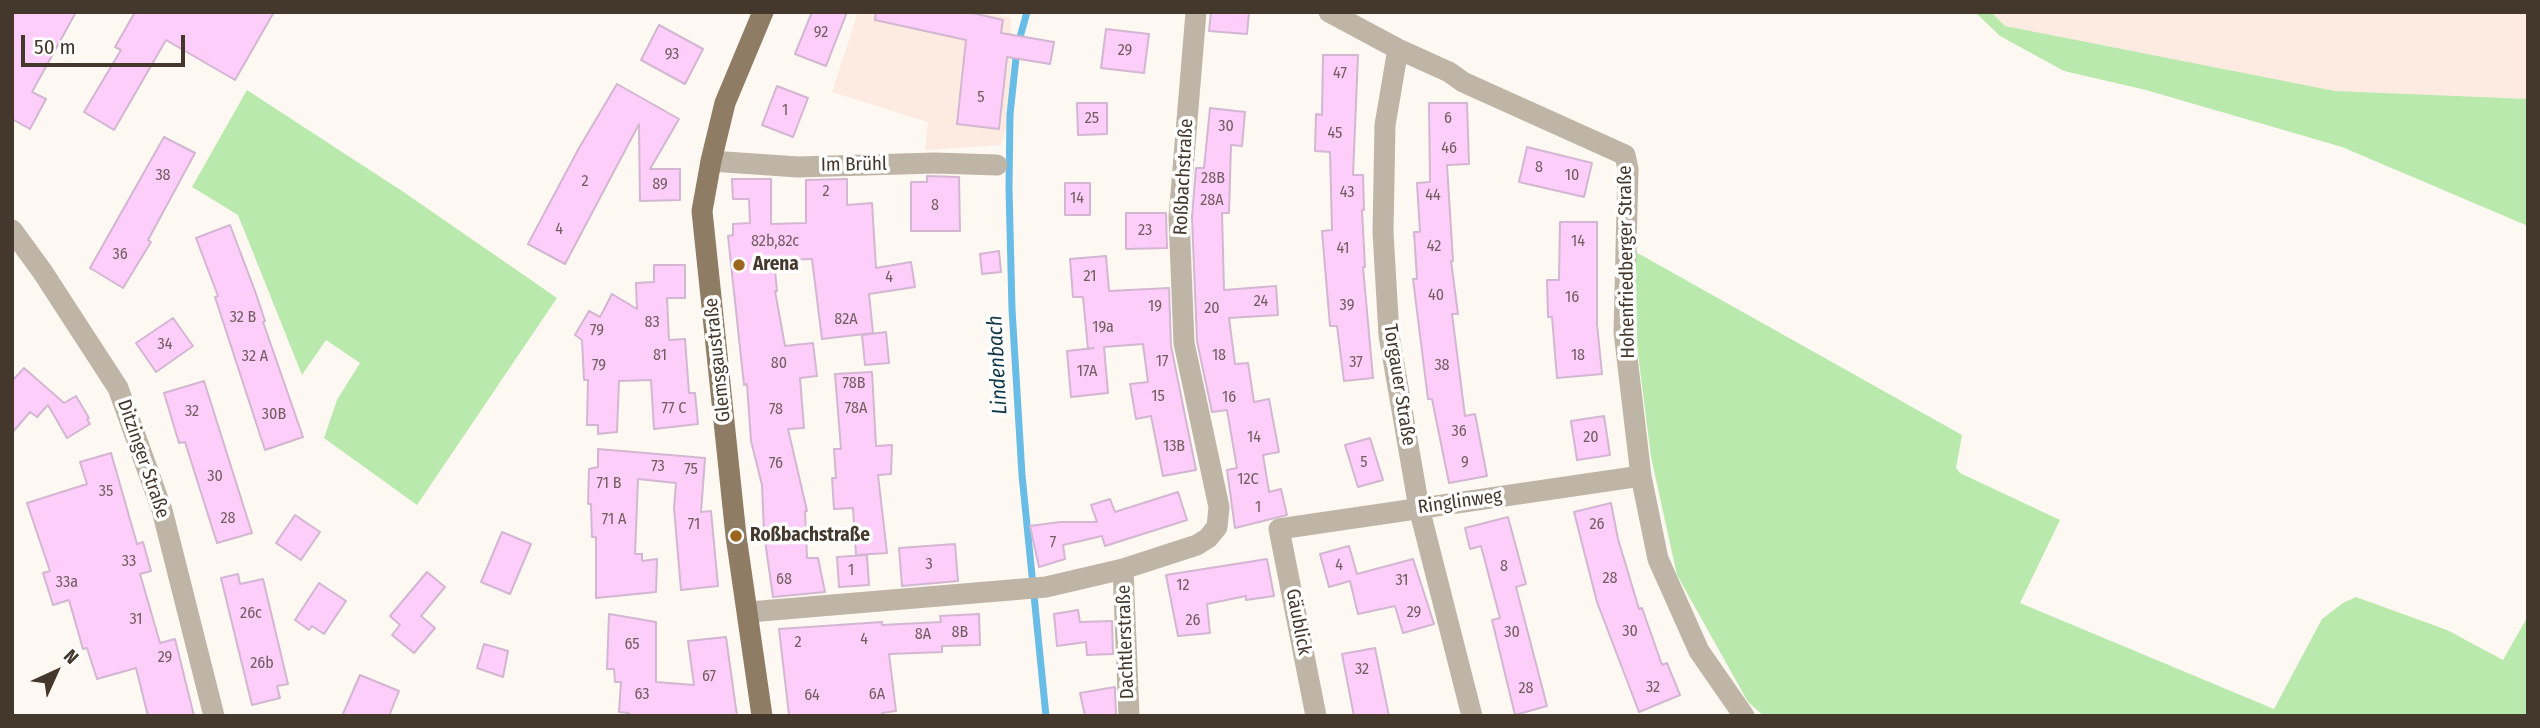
<!DOCTYPE html>
<html>
<head>
<meta charset="utf-8">
<style>
	body { margin:0 }
	#map { position:relative; width:2540px; height:728px; overflow:hidden; background:#fef8f2; font-family:"Fira Sans Condensed",sans-serif }
	canvas { display:block }
	.frame { position:absolute; inset:0; border:14px solid #44382d; pointer-events:none }
	.north { position:absolute; left:21px; top:637px; width:70px; height:70px; -webkit-text-stroke:5px #fff; paint-order:stroke; rotate:45deg; font-size:19px; font-weight:700; line-height:28px; text-align:center; color:#44382d }
	.north::after { content:''; display:block; margin:auto; width:24px; height:32px; background:#44382d; clip-path:polygon(50% 0,100% 100%,50% 72%,0 100%) }
	.scale { position:absolute; left:21px; top:35px; width:164px; height:32px; box-sizing:border-box; border:4px solid #44382d; border-top:0; padding-left:9px; font-size:21px; line-height:24px; white-space:nowrap; color:#44382d; -webkit-text-stroke:5px #fff; paint-order:stroke }
</style>
</head>
<body>
<div id="map">
<canvas width="2540" height="728"></canvas>
<div class="frame"></div>
<div class="north">N</div>
<div class="scale">50 m</div>
</div>
<script>
const ctx = document.querySelector('canvas').getContext('2d');
ctx.lineJoin = 'round';
function fillPath(path, color) {
  ctx.fillStyle = color;
  ctx.fill(path, 'evenodd');
}
function shape(rows) {
  const path = new Path2D();
  for (const r of rows) {
    path.moveTo(r[0], r[1]);
    for (let i = 2; i < r.length; i += 2) path.lineTo(r[i], r[i + 1]);
  }
  return path;
}
function strokePath(path, color, width, dash) {
  ctx.strokeStyle = color;
  ctx.lineWidth = width;
  ctx.lineCap = dash ? 'butt' : 'round';
  ctx.setLineDash(dash || []);
  ctx.stroke(path);
}
function drawText(font, color, halo, rows, align = 'center') {
  ctx.font = font + ' "Fira Sans Condensed",sans-serif';
  ctx.lineWidth = 7;
  ctx.setLineDash([]);
  ctx.textBaseline = 'middle';
  ctx.strokeStyle = halo;
  ctx.fillStyle = color;
  for (const [text, x, y, turn = 0] of rows) {
    ctx.save();
    ctx.translate(x, y);
    ctx.rotate((+turn || 0) * Math.PI / 180);
    ctx.textAlign = isNaN(turn) ? turn : align;
    if (halo) ctx.strokeText(text, 0, 0);
    ctx.fillText(text, 0, 0);
    ctx.restore();
  }
}
fillPath(shape([
	[858,12,988,12,1011,18,1010,115,1001,145,925,150,928,122,832,92],
	[1991,12,2528,12,2528,142,2005,26]
]), '#fdebe1');
fillPath(shape([
	[1975,12,1991,12,2005,26,2335,91,2528,99,2528,226,2342,147,2146,90,2064,71,2000,36],
	[247,90,405,193,557,298,417,505,324,438,337,400,360,363,326,340,302,375,238,215,192,187],
	[1634,251,1962,435,1956,468,1960,473,2060,520,2020,603,2274,709,2322,619,2343,603,2356,597,2447,630,2503,660,2528,616,2528,716,1764,716,1748,702,1677,575,1651,457,1637,346]
]), '#b9e9ad');
strokePath(shape([
	[1027,12,1017,48,1010,115,1009,188,1012,309,1022,475,1046,716]
]), '#69bce5', 7);
const building = shape([
	[12,12,76,12,32,92,46,99,30,129,12,119,12,12],
	[135,12,274,12,235,80,166,40,114,130,84,112,121,50,115,47,135,12],
	[812,12,847,12,826,66,795,54,812,12],
	[876,12,968,12,1003,20,1001,33,1054,42,1050,64,1007,57,999,129,957,124,966,40,875,20,876,12],
	[1211,12,1249,12,1247,34,1209,31,1211,12],
	[659,25,703,49,685,84,641,60,659,25],
	[1106,29,1149,34,1144,73,1101,68,1106,29],
	[1323,55,1358,55,1353,175,1363,175,1364,210,1362,210,1365,267,1363,267,1373,378,1344,381,1337,326,1330,326,1322,231,1332,230,1330,152,1315,151,1316,114,1322,115,1323,55],
	[617,84,679,119,650,169,680,169,680,200,640,201,639,124,565,264,528,244,579,148,617,84],
	[777,86,808,98,793,137,762,125,777,86],
	[1077,103,1107,103,1107,134,1078,135,1077,103],
	[1429,103,1467,103,1469,164,1447,165,1453,261,1451,261,1458,314,1452,314,1465,416,1475,414,1487,476,1449,483,1432,399,1428,399,1413,279,1417,279,1414,232,1420,232,1417,183,1430,182,1429,103],
	[1210,108,1245,112,1242,146,1231,145,1229,213,1222,213,1224,290,1276,286,1278,315,1229,318,1235,364,1248,363,1254,402,1269,399,1279,452,1263,455,1269,492,1281,489,1287,515,1235,528,1227,470,1237,468,1227,410,1212,412,1197,341,1192,217,1196,168,1204,168,1210,108],
	[164,137,195,153,148,240,151,242,123,288,90,268,164,137],
	[1527,147,1592,163,1584,197,1519,182,1527,147],
	[927,176,959,177,960,231,911,231,911,182,927,182,927,176],
	[732,179,771,179,771,224,806,223,806,180,847,179,847,205,872,203,876,268,911,262,915,287,869,294,873,333,822,339,812,259,774,260,777,291,775,291,785,346,813,343,817,376,800,378,804,428,788,429,807,511,805,511,807,558,818,558,825,592,773,597,764,533,762,485,751,441,747,384,744,385,728,236,733,235,733,224,750,223,749,199,733,199,732,179],
	[1065,183,1090,183,1090,215,1065,215,1065,183],
	[1126,213,1166,213,1167,248,1126,249,1126,213],
	[1560,222,1597,222,1597,324,1602,374,1557,378,1552,317,1548,317,1547,280,1559,280,1560,222],
	[230,225,255,291,265,321,263,322,303,437,265,450,215,297,218,296,196,238,230,225],
	[999,251,1001,272,982,274,980,254,999,251],
	[1106,256,1109,291,1169,288,1171,346,1196,470,1163,476,1151,416,1136,419,1130,384,1148,382,1143,344,1104,347,1108,393,1071,397,1067,351,1094,348,1088,349,1083,297,1073,297,1070,259,1106,256],
	[654,265,685,265,685,298,667,298,669,340,685,339,689,393,695,393,698,424,654,429,651,380,619,381,617,432,598,434,598,425,587,425,588,380,584,380,582,340,575,335,589,311,600,317,612,294,637,309,636,283,654,282,654,265],
	[173,318,193,346,156,372,136,343,173,318],
	[886,332,889,363,865,365,862,335,886,332],
	[24,368,64,403,76,396,89,418,87,419,90,424,67,438,48,405,37,417,30,412,12,433,12,381,24,368],
	[872,372,876,446,892,445,891,474,878,475,887,553,856,555,853,508,834,509,832,478,836,478,834,449,841,449,835,374,872,372],
	[204,381,252,533,217,543,185,442,179,443,164,393,204,381],
	[1604,416,1610,455,1577,460,1571,421,1604,416],
	[1370,438,1383,480,1358,487,1345,445,1370,438],
	[598,449,705,458,701,512,711,511,718,586,681,590,674,508,676,483,638,479,635,554,642,554,642,561,657,559,656,592,596,598,596,537,592,537,591,504,588,504,589,469,598,467,598,449],
	[111,453,137,544,143,542,151,571,140,574,160,643,175,639,194,716,148,716,136,668,97,679,87,648,83,649,69,600,53,605,43,573,50,571,27,503,87,484,80,462,111,453],
	[1178,492,1187,520,1105,546,1102,536,1063,545,1065,559,1039,567,1030,526,1060,522,1097,522,1091,505,1110,499,1115,512,1178,492],
	[1611,503,1618,539,1639,609,1642,608,1662,665,1667,663,1680,695,1639,712,1597,602,1574,512,1611,503],
	[295,515,320,532,301,560,276,543,295,515],
	[1508,517,1526,584,1516,587,1547,706,1515,715,1492,620,1500,618,1481,546,1470,549,1465,528,1508,517],
	[502,532,531,544,510,594,481,582,502,532],
	[955,544,958,581,902,586,899,548,955,544],
	[1349,546,1357,574,1413,559,1434,624,1403,633,1395,606,1358,614,1350,581,1329,587,1320,554,1349,546],
	[867,555,869,585,839,587,837,557,867,555],
	[1267,559,1274,596,1246,600,1246,596,1207,604,1210,633,1178,636,1166,575,1267,559],
	[427,572,445,587,421,616,435,628,414,653,392,635,400,625,390,616,427,572],
	[238,574,240,584,263,579,288,684,277,686,280,698,252,705,221,578,238,574],
	[319,583,346,601,324,634,312,626,309,630,295,620,319,583],
	[1078,610,1080,622,1112,621,1113,654,1087,655,1086,642,1057,646,1054,614,1078,610],
	[609,614,656,622,656,682,694,685,688,641,726,637,737,716,629,716,629,713,619,712,621,682,615,682,614,669,607,669,609,614],
	[979,614,980,645,942,646,942,652,889,654,896,711,882,713,882,716,789,715,779,629,882,622,882,625,941,622,940,616,979,614],
	[484,644,508,651,503,677,477,668,484,644],
	[1375,648,1389,716,1354,716,1342,654,1375,648],
	[360,675,399,691,389,716,342,716,360,675],
	[1115,687,1116,716,1085,716,1080,693,1115,687]
]);
fillPath(building, '#fecefb');
strokePath(building, '#d3b6d1', 2);
strokePath(shape([
	[1329,12,1398,49,1449,72,1463,82,1625,155,1628,169,1624,332,1641,476,1658,559,1699,651,1744,716],
	[1398,49,1385,125,1383,232,1389,335,1419,508,1472,716],
	[711,161,798,167,935,163,997,165],
	[12,230,42,271,118,388,162,510,214,716],
	[1123,569,1129,716],
	[749,612,1046,587,1123,569,1197,545,1208,538,1217,527,1219,507,1184,343,1179,217,1196,12],
	[1316,716,1279,529,1641,476]
]), '#bfb5a7', 21);
strokePath(shape([
	[762,716,736,536,702,211,711,161,725,103,763,12]
]), '#8e7c64', 21);
for (const [x, y, r, color] of [
	[739,265,7,"#9c6620"],
	[736,536,7,"#9c6620"]
]) {
  const dot = new Path2D();
  dot.arc(x, y, r, 0, 2 * Math.PI);
  ctx.fillStyle = color;
  ctx.fill(dot);
  strokePath(dot, '#fff', 2.5);
}
drawText('16px', '#725e60', null, [
	["92",821,33],
	["29",1125,51],
	["93",672,55],
	["47",1340,74],
	["5",981,98],
	["1",785,111],
	["25",1092,119],
	["6",1448,119],
	["30",1226,127],
	["45",1335,134],
	["46",1449,149],
	["8",1539,168],
	["38",163,176],
	["10",1572,176],
	["28B",1213,179],
	["2",585,182],
	["89",660,185],
	["2",826,192],
	["43",1347,193],
	["44",1433,196],
	["14",1077,199],
	["28A",1212,201],
	["8",935,206],
	["4",559,230],
	["23",1145,231],
	["82b,82c",775,242],
	["14",1578,242],
	["42",1434,247],
	["41",1343,249],
	["36",120,255],
	["21",1090,277],
	["4",889,278],
	["40",1436,296],
	["16",1572,298],
	["24",1261,302],
	["39",1347,306],
	["19",1155,307],
	["20",1212,309],
	["32 B",243,318],
	["82A",846,320],
	["83",652,323],
	["19a",1103,328],
	["79",597,331],
	["34",165,345],
	["81",660,356],
	["18",1219,356],
	["18",1578,356],
	["32 A",255,357],
	["17",1162,362],
	["37",1356,363],
	["80",779,364],
	["79",599,366],
	["38",1442,366],
	["17A",1087,372],
	["78B",854,384],
	["15",1158,397],
	["16",1229,398],
	["77 C",674,409],
	["78A",856,409],
	["78",776,410],
	["32",192,412],
	["30B",274,415],
	["36",1459,432],
	["14",1254,438],
	["20",1591,438],
	["13B",1174,447],
	["5",1364,463],
	["9",1465,463],
	["76",776,464],
	["73",658,467],
	["75",691,470],
	["30",215,477],
	["12C",1248,480],
	["71 B",609,484],
	["35",106,492],
	["1",1258,508],
	["28",228,519],
	["71 A",614,520],
	["71",694,525],
	["26",1597,525],
	["7",1053,543],
	["33",129,562],
	["3",929,565],
	["4",1339,566],
	["8",1504,567],
	["1",851,571],
	["28",1610,579],
	["68",784,580],
	["31",1402,581],
	["33a",67,583],
	["12",1183,586],
	["29",1414,613],
	["26c",251,614],
	["31",136,620],
	["26",1193,621],
	["30",1630,632],
	["8B",960,633],
	["30",1512,633],
	["8A",923,635],
	["4",864,640],
	["2",798,643],
	["65",632,645],
	["29",165,658],
	["26b",262,664],
	["32",1362,670],
	["67",709,677],
	["32",1653,688],
	["28",1526,689],
	["63",642,695],
	["6A",877,695],
	["64",812,696]
]);
drawText('19px', '#44382d', '#fff', [
	["Im Brühl",854,165,-1],
	["Roßbachstraße",1184,177,-87],
	["Hohenfriedberger Straße",1627,262,-91],
	["Glemsgaustraße",718,360,-96],
	["Torgauer Straße",1399,385,81],
	["Ditzinger Straße",143,459,71],
	["Ringlinweg",1460,502,-8],
	["Gäublick",1298,622,79],
	["Dachtlerstraße",1126,642,-92]
]);
drawText('bold 19px', '#44382d', '#fff', [
	["Arena",753,265],
	["Roßbachstraße",750,536]
], 'left');
drawText('italic 21px', '#113647', '#fff', [
	["Lindenbach",998,365,-93]
]);
</script>
</body>
</html>
